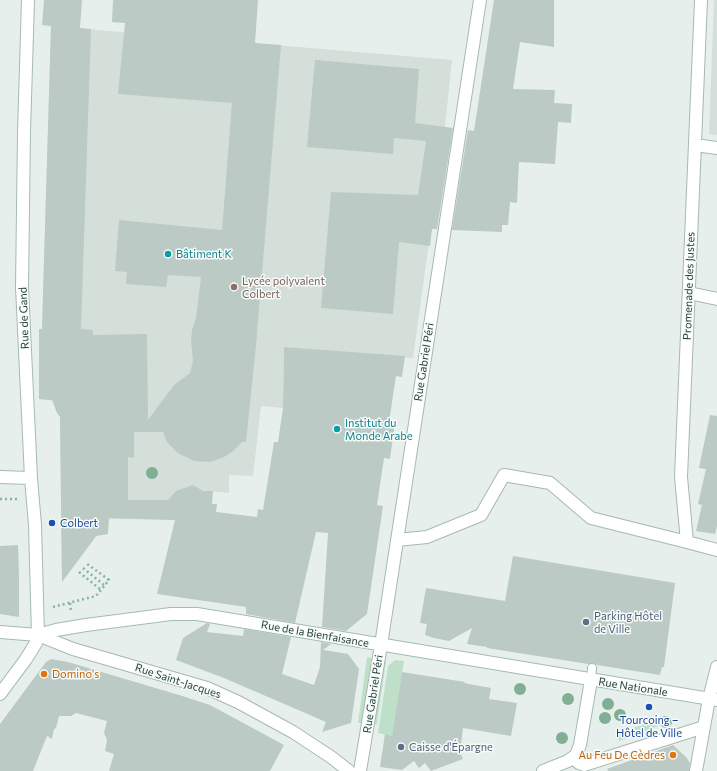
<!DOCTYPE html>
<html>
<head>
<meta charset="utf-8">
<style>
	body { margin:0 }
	canvas { display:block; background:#e6efeb }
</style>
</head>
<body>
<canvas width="717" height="771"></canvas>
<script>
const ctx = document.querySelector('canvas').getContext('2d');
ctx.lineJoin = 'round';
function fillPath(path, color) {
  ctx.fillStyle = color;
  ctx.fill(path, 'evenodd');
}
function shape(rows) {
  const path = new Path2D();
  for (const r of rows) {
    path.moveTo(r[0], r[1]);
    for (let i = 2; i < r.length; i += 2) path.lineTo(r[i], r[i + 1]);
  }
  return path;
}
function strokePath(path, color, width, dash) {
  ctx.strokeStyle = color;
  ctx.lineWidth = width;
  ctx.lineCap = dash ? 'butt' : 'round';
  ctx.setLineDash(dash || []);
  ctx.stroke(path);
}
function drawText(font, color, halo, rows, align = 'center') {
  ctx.font = font + ' Commissioner,sans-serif';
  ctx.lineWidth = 3;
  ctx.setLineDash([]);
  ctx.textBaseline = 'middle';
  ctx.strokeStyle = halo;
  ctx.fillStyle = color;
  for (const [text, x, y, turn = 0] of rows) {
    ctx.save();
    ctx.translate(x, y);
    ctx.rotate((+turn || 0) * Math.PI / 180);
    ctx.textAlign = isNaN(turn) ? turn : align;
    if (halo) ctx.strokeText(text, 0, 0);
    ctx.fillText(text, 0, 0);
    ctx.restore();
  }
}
fillPath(shape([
	[714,0,717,0,717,135,709,134],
	[51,26,452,60,445,127,413,358,284,347,283,408,261,406,253,476,229,475,229,493,195,490,173,520,110,519,108,521,106,534,102,535,98,534,62,582,60,416,57,413,56,409,67,402,39,399,39,329,42,329]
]), '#d4dfda');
fillPath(shape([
	[367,657,372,658,362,723,358,723],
	[381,660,386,661,377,724,372,724],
	[395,660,404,661,392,736,378,733,388,666],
	[659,719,661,725,619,741,616,734]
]), '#bfe0c8');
fillPath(shape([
	[44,0,82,0,80,28,91,29,81,329,93,330,93,335,147,334,148,420,174,385,190,373,193,361,191,341,192,330,196,318,201,277,168,275,166,287,126,284,127,272,115,271,119,220,222,230,232,103,118,94,125,23,112,22,113,0,258,0,255,43,281,45,256,345,246,442,242,442,232,452,224,457,210,462,194,461,178,453,167,442,163,432,134,432,134,458,128,457,128,500,168,500,176,491,193,485,203,491,213,491,212,504,217,504,216,512,257,517,258,509,263,510,274,442,278,442,283,408,284,347,405,356,402,377,396,376,389,422,395,423,390,459,384,458,377,505,383,506,367,614,346,631,322,627,328,533,316,532,295,623,246,614,246,607,157,594,175,520,109,518,108,534,96,536,62,582,60,417,57,413,52,400,39,399,39,329,42,329,51,26,42,25],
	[494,0,554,0,554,47,520,42,513,89,555,90,554,103,572,104,571,123,558,122,555,164,519,162,517,203,510,202,508,225,502,225,502,232,452,230,468,130,474,131],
	[315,60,419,69,415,123,453,128,437,229,432,229,430,246,399,242,393,314,321,308,331,192,418,195,426,141,394,138,393,154,307,147],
	[710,415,717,416,717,526,715,534,696,531,702,505,698,504,706,469,699,468],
	[18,545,19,576,19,617,0,614,0,546],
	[513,556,675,583,664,667,662,667,660,675,597,665,593,663,588,664,487,648,487,647,467,644,472,628,449,641,434,638,425,635,427,624,420,623,426,588,505,601],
	[207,623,210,624,207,632,243,636,244,629,291,637,282,674,314,685,320,667,321,642,331,644,323,650,348,654,359,669,351,723,322,732,326,722,224,678,176,660,183,638],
	[51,659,68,662,179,695,210,705,284,745,270,771,109,771,114,754,105,751,107,740,104,733,107,721,76,713,71,716,59,716,56,728,54,729,52,739,47,736,33,771,0,771,0,724,46,662],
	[402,672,465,682,464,683,491,688,489,699,517,703,511,736,463,728,460,752,463,759,431,771,425,763,419,768,414,761,402,770,380,767,385,734,392,736],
	[673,745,686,757,690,763,689,771,608,771,607,769]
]), '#bbcac4');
const lane = shape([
	[591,680,592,668]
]);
const street = shape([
	[701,0,681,477,687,542,717,550],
	[695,145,717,148],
	[689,293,717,299],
	[397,540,427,537,481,515,504,475,550,483,591,518,687,542],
	[38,635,73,649,207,688,238,702,293,732,331,757,349,771],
	[573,758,579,763,584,765,704,727],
	[360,771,381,645,480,0],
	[696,771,709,699,717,667]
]);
const secondary = shape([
	[0,477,31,478],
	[0,632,38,635,56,630,86,625,171,614,197,614,717,700],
	[0,694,26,659,36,643,38,635,35,525,31,478,22,287,24,132,28,0],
	[543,771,568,761,576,755,580,745,591,680]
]);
strokePath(lane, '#a8b8b2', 10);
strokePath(street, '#a8b8b2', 14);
strokePath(secondary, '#a4bbb3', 14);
strokePath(shape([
	[0,499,17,499],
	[83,568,104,585],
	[79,572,101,590],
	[70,603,71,612],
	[53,607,96,596,109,580,86,563]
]), '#86b3a5', 2.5, [2, 3]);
strokePath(lane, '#fff', 8);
strokePath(street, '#fff', 12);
strokePath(secondary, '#fff', 12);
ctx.fillStyle = '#80af93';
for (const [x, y] of [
	[152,473],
	[520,689],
	[568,699],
	[608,704],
	[620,715],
	[605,718],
	[666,722],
	[562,738]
]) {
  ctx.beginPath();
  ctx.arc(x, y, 6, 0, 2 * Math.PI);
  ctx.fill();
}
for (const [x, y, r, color] of [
	[168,254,4,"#0f9aa8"],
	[234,287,4,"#8d6e63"],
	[337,429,4,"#0f9aa8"],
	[52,523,4,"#1a4fb4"],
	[586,622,4,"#5c6f8a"],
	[44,674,4,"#e8710a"],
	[649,707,4,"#1a4fb4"],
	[401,747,4,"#5c6f8a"],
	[673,755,4,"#e8710a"]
]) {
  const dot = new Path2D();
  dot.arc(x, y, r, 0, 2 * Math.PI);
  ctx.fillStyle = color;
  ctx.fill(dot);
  strokePath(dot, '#f7fbf9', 1.5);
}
drawText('11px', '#0d838f', '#f7fbf9', [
	["Bâtiment K",176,254],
	["Institut du",345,423],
	["Monde Arabe",345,436]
], 'left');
drawText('11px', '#785e54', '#f7fbf9', [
	["Lycée polyvalent",242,281],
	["Colbert",242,294]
], 'left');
drawText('11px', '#24423a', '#f7fbf9', [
	["Promenade des Justes",689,286,-88],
	["Rue de Gand",24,318,-92],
	["Rue Gabriel Péri",424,362,-81],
	["Rue de la Bienfaisance",315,634,10],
	["Rue Saint-Jacques",178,681,18],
	["Rue Nationale",633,687,9],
	["Rue Gabriel Péri",373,694,-81]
]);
drawText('11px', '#164399', '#f7fbf9', [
	["Colbert",60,523],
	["Tourcoing –",649,720,"center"],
	["Hôtel de Ville",649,733,"center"]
], 'left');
drawText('11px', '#4e5e75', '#f7fbf9', [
	["Parking Hôtel",594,616],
	["de Ville",594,629],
	["Caisse d'Épargne",409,747]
], 'left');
drawText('11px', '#c56008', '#f7fbf9', [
	["Domino's",52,674],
	["Au Feu De Cèdres",665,755,"right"]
], 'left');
</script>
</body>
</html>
